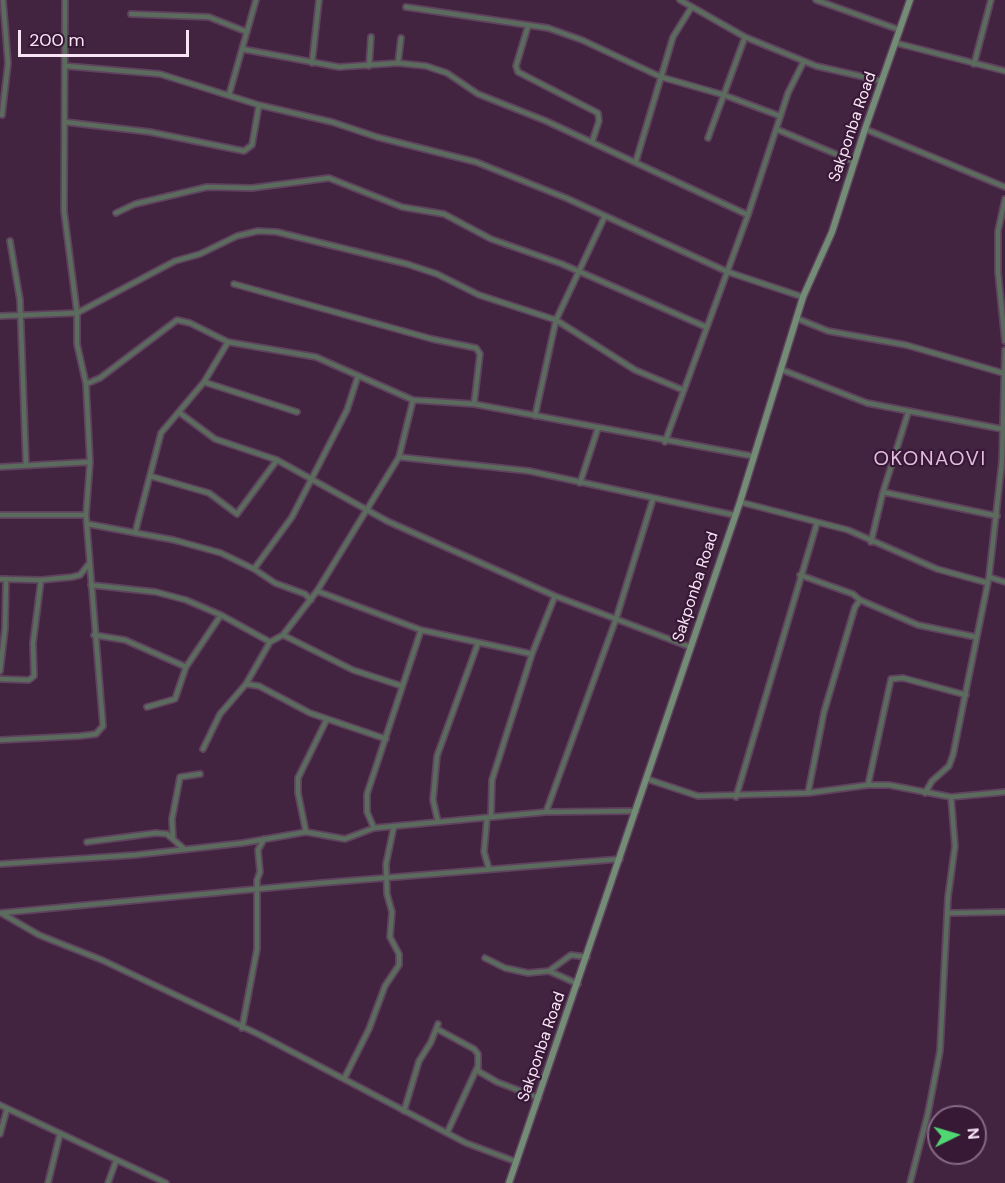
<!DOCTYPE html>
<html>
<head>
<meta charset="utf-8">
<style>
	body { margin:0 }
	#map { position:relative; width:1005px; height:1183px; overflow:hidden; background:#422340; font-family:"DM Sans",sans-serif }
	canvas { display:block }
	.north { position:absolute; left:927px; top:1105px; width:60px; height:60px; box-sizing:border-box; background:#371936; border:2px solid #856a83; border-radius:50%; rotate:85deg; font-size:16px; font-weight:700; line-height:24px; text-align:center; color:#f9e4f6 }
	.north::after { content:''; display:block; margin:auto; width:21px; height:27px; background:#51d674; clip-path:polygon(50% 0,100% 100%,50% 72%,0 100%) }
	.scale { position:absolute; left:18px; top:30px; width:171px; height:27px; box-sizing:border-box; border:3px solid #f9e4f6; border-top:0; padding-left:8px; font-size:18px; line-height:21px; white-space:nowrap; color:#f9e4f6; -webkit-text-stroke:4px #371936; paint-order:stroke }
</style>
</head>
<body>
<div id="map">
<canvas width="1005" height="1183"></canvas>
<div class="north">N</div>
<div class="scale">200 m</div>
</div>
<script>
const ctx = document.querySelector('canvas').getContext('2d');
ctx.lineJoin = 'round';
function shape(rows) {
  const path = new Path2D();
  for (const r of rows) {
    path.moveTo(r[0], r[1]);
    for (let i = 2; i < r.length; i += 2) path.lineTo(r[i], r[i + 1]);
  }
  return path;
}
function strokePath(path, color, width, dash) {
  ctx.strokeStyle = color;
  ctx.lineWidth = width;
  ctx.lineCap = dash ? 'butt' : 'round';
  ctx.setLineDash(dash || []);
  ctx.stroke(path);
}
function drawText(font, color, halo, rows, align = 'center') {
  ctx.font = font + ' "DM Sans",sans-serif';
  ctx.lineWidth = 4.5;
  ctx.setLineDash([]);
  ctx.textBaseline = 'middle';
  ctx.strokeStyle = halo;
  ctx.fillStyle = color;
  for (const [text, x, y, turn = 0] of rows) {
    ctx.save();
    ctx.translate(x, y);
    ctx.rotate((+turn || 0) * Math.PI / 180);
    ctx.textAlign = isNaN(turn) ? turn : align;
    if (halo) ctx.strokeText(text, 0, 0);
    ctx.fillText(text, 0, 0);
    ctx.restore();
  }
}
const street = shape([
	[256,0,242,49,339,67,398,63,426,66,447,73,478,94,546,121,748,215],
	[680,0,745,37,816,66,882,81],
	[816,0,900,30],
	[406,7,548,28,582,40,661,77,724,95,780,116],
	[131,14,209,17,247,32],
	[528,26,516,66,518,72,598,113,599,121,592,142],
	[896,43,1005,71],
	[312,63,319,0],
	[398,63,401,38],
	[974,64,991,0],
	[66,66,160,74,259,105,332,122,377,137,476,162,566,198,728,272,803,297],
	[369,66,371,37],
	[229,95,242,49],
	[2,115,8,63,3,0],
	[65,122,150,132,244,151,252,145,259,105],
	[776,129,855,162],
	[865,129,1005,187],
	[708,138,745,37],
	[636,161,673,37,691,8],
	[1005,199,998,231,998,272,1005,341],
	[116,213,135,204,207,187,252,188,329,178,402,207,444,214,491,239,562,264,706,327],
	[10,241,20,300,26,464],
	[234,284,432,339,476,348,480,354,474,404],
	[0,316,77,313,175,261,200,254,237,236,258,231,277,232,407,264,437,274,479,295,556,320,635,370,683,390],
	[796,318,828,331,906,345,1003,373],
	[228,342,316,357,413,400,474,404,752,456],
	[780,369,867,403,1002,429],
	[204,382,297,412],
	[86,384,100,378,177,320,190,323,228,342,204,382,161,433,135,533],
	[413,400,399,457,317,591,421,630,532,654],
	[180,413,215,439,277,460,387,521,555,596,690,647],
	[908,413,883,492,997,516],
	[535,416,556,320,605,216],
	[665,442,748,215,788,93,804,61],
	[399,457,529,471,734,515],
	[0,467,90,462],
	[150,476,209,493,237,514,277,460],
	[580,483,598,428],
	[740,502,848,530,937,569,988,583],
	[0,515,86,515],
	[88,524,174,540,221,553,254,569,275,583,305,594,311,600],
	[871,542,883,492],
	[254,569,292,517,347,410,358,376],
	[800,575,853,594,860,600],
	[989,577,1005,582],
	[0,579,41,580,72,577,80,575,88,565],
	[91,585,156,592,186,600,221,615,270,642],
	[94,635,125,640,186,667],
	[283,635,353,670,402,686],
	[0,671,5,629,6,579],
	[0,679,29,680,34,676,33,643,41,580],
	[246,684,259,686,310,713,386,739],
	[147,707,175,699,186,667,221,615],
	[0,740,80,736,96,734,103,726,86,515,90,462,86,384,77,344,77,313,64,211,65,0],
	[203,749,220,714,246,684,270,642,283,635,317,591],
	[647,779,698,796,808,793,868,785,889,785,951,797,1005,792],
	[868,785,891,679,903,678,966,695],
	[808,793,824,712,855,607,860,600,918,625,976,637],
	[925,793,932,781,949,766,953,755,989,577,1002,461,1005,350],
	[736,797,817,523],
	[546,812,616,619,653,499],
	[491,817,492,780,532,654,555,596],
	[487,818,484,852,489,869],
	[438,822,433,800,437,756,478,643],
	[374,828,367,812,367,794,421,630],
	[306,832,298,793,298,778,327,719],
	[173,839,172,819,180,777,200,774],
	[87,842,156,833,167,834,183,848],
	[0,864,135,855,243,843,306,832,345,839,374,828,546,812,636,811],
	[0,913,321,883,620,859],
	[1,913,39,935,102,960,260,1035,466,1143,517,1162],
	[950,913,1005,912],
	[485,958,505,968,528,973,549,971,571,955,587,957],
	[549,971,578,984],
	[242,1028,257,949,257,880,260,872,258,850,264,839],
	[437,1029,474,1049,478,1054,478,1071,497,1082,539,1098],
	[344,1079,369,1029,385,986,399,965,399,954,390,937,392,912,387,894,386,864,394,826],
	[0,1105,166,1183],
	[404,1111,419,1061,431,1042,438,1024],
	[447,1133,477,1068],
	[0,1134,7,1109],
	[48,1183,60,1134],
	[108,1183,116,1161],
	[910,1183,928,1113,940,1051,948,897,955,846,951,797]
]);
const secondary = shape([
	[509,1183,740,502,803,297,832,232,865,129,910,0]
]);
strokePath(street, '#5f425d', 8);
strokePath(secondary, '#5f425d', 9);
strokePath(street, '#5b6b5d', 4.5);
strokePath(secondary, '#728c75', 6);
drawText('16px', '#f9e4f6', '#371936', [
	["Sakponba Road",853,127,-71],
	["Sakponba Road",696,587,-72],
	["Sakponba Road",542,1047,-71]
]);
ctx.letterSpacing = '1.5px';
drawText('20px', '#e3bbdf', '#371936', [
	["OKONAOVI",930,460]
]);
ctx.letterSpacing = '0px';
</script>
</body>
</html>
